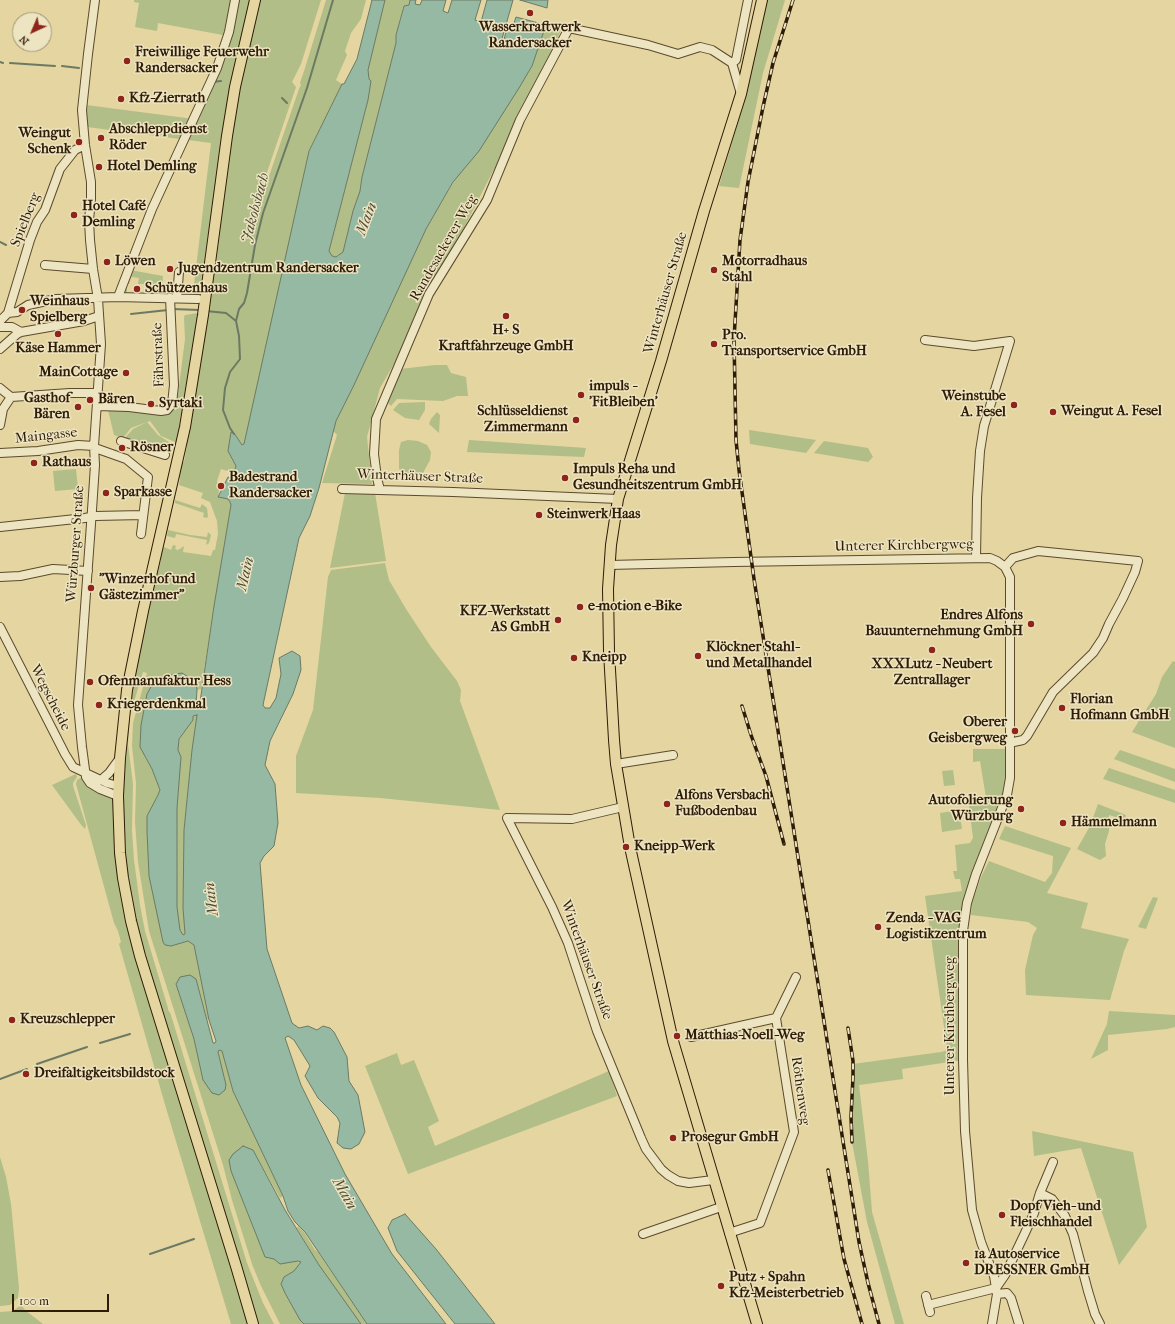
<!DOCTYPE html>
<html>
<head>
<meta charset="utf-8">
<style>
	body { margin:0 }
	#map { position:relative; width:1175px; height:1324px; overflow:hidden; background:#e4d5a1; font-family:"IM FELL French Canon",serif }
	canvas { display:block }
	.north { position:absolute; left:12px; top:12px; width:40px; height:40px; box-sizing:border-box; background:#ede4c2; border:1px solid #a19477; border-radius:50%; rotate:224deg; font-size:11px; font-weight:700; line-height:16px; text-align:center; color:#2f1c06 }
	.north::after { content:''; display:block; margin:auto; width:14px; height:18px; background:#8f2418; clip-path:polygon(50% 0,100% 100%,50% 72%,0 100%) }
	.scale { position:absolute; left:12px; top:1294px; width:97px; height:18px; box-sizing:border-box; border:2px solid #2f1c06; border-top:0; padding-left:5px; font-size:12px; line-height:14px; white-space:nowrap; color:#2f1c06; -webkit-text-stroke:3px #ede4c2; paint-order:stroke }
</style>
</head>
<body>
<div id="map">
<canvas width="1175" height="1324"></canvas>
<div class="north">N</div>
<div class="scale">100 m</div>
</div>
<script>
const ctx = document.querySelector('canvas').getContext('2d');
ctx.lineJoin = 'round';
function fillPath(path, color) {
  ctx.fillStyle = color;
  ctx.fill(path, 'evenodd');
}
function shape(rows) {
  const path = new Path2D();
  for (const r of rows) {
    path.moveTo(r[0], r[1]);
    for (let i = 2; i < r.length; i += 2) path.lineTo(r[i], r[i + 1]);
  }
  return path;
}
function strokePath(path, color, width, dash) {
  ctx.strokeStyle = color;
  ctx.lineWidth = width;
  ctx.lineCap = dash ? 'butt' : 'round';
  ctx.setLineDash(dash || []);
  ctx.stroke(path);
}
function drawText(font, color, halo, rows, align = 'center') {
  ctx.font = font + ' "IM FELL French Canon",serif';
  ctx.lineWidth = 3;
  ctx.setLineDash([]);
  ctx.textBaseline = 'middle';
  ctx.strokeStyle = halo;
  ctx.fillStyle = color;
  for (const [text, x, y, turn = 0] of rows) {
    ctx.save();
    ctx.translate(x, y);
    ctx.rotate((+turn || 0) * Math.PI / 180);
    ctx.textAlign = isNaN(turn) ? turn : align;
    if (halo) ctx.strokeText(text, 0, 0);
    ctx.fillText(text, 0, 0);
    ctx.restore();
  }
}
fillPath(shape([
	[134,0,250,0,235,64,225,120,199,296,193,293,211,143,87,127,86,105,194,119,228,36,158,23,157,31,135,27,139,3,134,2],
	[258,0,321,0,301,64,292,82,296,87,264,181,267,182,299,89,301,85,300,83,305,68,326,0,366,0,361,19,351,33,345,51,347,55,336,80,342,84,309,150,245,444,242,445,234,434,231,433,228,451,236,466,234,473,221,469,217,481,219,490,218,497,228,499,230,502,231,505,214,606,201,689,197,690,196,682,182,673,145,757,152,769,160,790,158,795,147,816,147,831,149,876,165,945,171,946,188,941,194,945,209,1020,207,1019,196,979,176,984,194,1039,203,1080,226,1085,218,1052,219,1050,222,1051,233,1091,283,1196,280,1198,253,1150,231,1171,265,1257,301,1262,294,1271,284,1277,281,1284,285,1293,304,1324,280,1324,261,1286,252,1264,232,1200,223,1165,149,931,138,862,135,822,136,783,132,746,133,723,147,673,143,672,130,715,128,744,133,784,132,831,134,860,140,905,145,931,168,1008,168,1009,169,1012,170,1012,247,1263,263,1303,274,1324,257,1324,144,956,129,889,124,829,124,759,130,690,153,585,157,576,161,560,161,547,164,548,164,547,171,550,173,545,176,546,175,549,178,550,184,546,183,552,211,556,213,550,215,550,218,534,217,521,210,502,201,498,203,493,179,485,180,479,178,478,181,462,184,462,187,446,175,442,161,436,150,421,131,428,123,438,114,435,108,410,176,410,185,339,184,317,185,315,198,313,179,426,191,429,189,428,203,329,207,323,211,297,209,292,216,263,236,101],
	[385,0,410,0,409,5,404,6,403,7,396,35,396,43,362,177,360,191,353,211,343,252,336,257,332,256,329,251,368,100,371,81,369,79,368,70],
	[767,0,785,0,763,73,739,188,719,186,741,112],
	[546,25,561,30,513,139,493,171,398,357,380,388,367,437,372,484,322,483,337,435,327,424,426,229,453,183,475,139,502,108,530,70],
	[130,270,163,276,162,294,147,295,146,284,138,284,139,278,131,277,129,284,127,284,127,295,125,295,125,284],
	[435,365,447,365,451,373,466,377,468,396,457,396,443,401,397,399,391,406,387,402,400,369],
	[425,402,425,410,419,420,405,418,393,410,399,403],
	[437,412,440,415,439,433,429,424,431,419],
	[147,422,158,435,172,444,170,454,124,439,133,429],
	[749,430,816,440,806,453,750,444],
	[408,440,418,441,427,445,431,452,430,460,423,473,405,473,399,469,399,450,401,442],
	[469,440,586,448,584,457,467,452],
	[824,441,868,448,873,457,868,462,814,453],
	[76,469,78,489,55,491,53,471],
	[345,493,375,493,386,561,330,568],
	[175,500,200,508,202,504,207,508,208,516,207,518,203,517,204,513,175,503],
	[168,530,190,535,207,537,208,532,211,535,209,543,206,545,207,540,176,534,175,538,167,536],
	[385,563,389,580,406,609,431,647,457,681,461,690,460,701,500,810,380,798,296,793,296,756,313,710,328,577,331,570],
	[1173,661,1175,662,1175,748,1132,732,1156,694,1162,677],
	[198,715,192,750,184,830,183,908,185,934,183,935,180,930,177,907,177,808,181,757,178,750,179,739,193,720,193,716],
	[973,749,1009,749,1010,778,967,903,963,1060,902,1069,903,1079,859,1085,868,1161,872,1212,904,1324,895,1324,867,1222,852,1142,851,1117,853,1077,853,1064,941,1052,945,1051,947,1047,925,896,962,891,960,879,955,879,953,871,957,871,955,845,970,843,973,838,969,806,987,804,980,761,973,762],
	[1120,750,1175,769,1175,782,1114,759],
	[1109,768,1175,790,1175,803,1103,779],
	[953,770,955,785,944,786,942,771],
	[76,774,77,777,73,783,73,786,86,825,85,829,82,826,52,785],
	[82,777,114,799,117,857,250,1324,231,1324,166,1108,119,944,121,942,118,931,114,923,76,784,77,780],
	[1098,804,1126,815,1125,820,1109,815,1109,831,1105,844,1106,856,1100,860,1077,849,1090,826],
	[959,810,962,829,942,832,940,813],
	[1005,826,1071,848,1047,893,1088,903,1081,928,1129,939,1124,951,1110,1000,1026,995,1025,970,1033,935,1037,928,1028,922,971,915,972,903,981,877,989,861,1045,882,1052,873,1053,856,999,839],
	[1153,897,1158,898,1146,929,1138,927],
	[1109,1011,1175,1015,1175,1027,1167,1029,1108,1035,1108,1050,1091,1059,1107,1024],
	[397,1053,401,1065,414,1060,439,1121,428,1127,435,1146,609,1071,617,1096,408,1174,365,1066],
	[1032,1131,1133,1152,1147,1227,1119,1265,1081,1148,1034,1156],
	[0,1157,6,1177,11,1204,19,1288,18,1298,10,1305,0,1306],
	[298,1226,304,1232,315,1250,317,1251,367,1324,361,1324,355,1317,319,1265,297,1228],
	[21,1305,25,1310,43,1324,0,1324,0,1312,13,1311]
]), '#b1be87');
const water = shape([
	[372,0,385,0,368,70,369,79,371,81,368,100,329,251,332,256,336,257,343,252,353,211,360,191,362,177,396,43,396,35,404,6,409,5,410,0,416,0,415,4,420,5,422,0,446,0,443,11,448,13,452,0,481,0,475,20,481,22,487,0,513,0,500,46,502,47,507,28,513,26,516,17,546,25,532,66,519,88,479,151,453,182,426,229,354,385,336,421,319,488,310,516,299,538,263,705,265,708,270,708,276,698,281,674,279,658,292,651,300,656,301,670,293,694,270,741,265,765,275,784,278,823,274,846,264,856,260,863,267,949,292,1023,299,1028,308,1026,317,1030,323,1026,330,1028,334,1032,347,1057,349,1081,358,1095,365,1132,359,1144,351,1149,343,1148,337,1143,340,1123,337,1117,318,1098,305,1076,310,1066,294,1040,288,1036,285,1038,301,1085,345,1174,392,1254,446,1324,367,1324,305,1232,295,1222,288,1211,283,1196,233,1091,222,1051,219,1050,218,1052,226,1085,225,1090,219,1095,212,1093,203,1080,194,1039,176,984,180,977,190,975,196,979,213,1043,215,1043,216,1041,209,1020,194,945,188,941,171,946,165,945,163,942,149,876,147,831,147,816,158,795,160,790,152,769,140,747,141,725,147,694,153,683,164,676,182,673,196,682,197,690,196,704,199,704,200,702,214,606,231,505,230,502,228,499,218,497,228,477,234,479,236,474,234,473,236,466,228,451,231,432,234,433,242,445,244,444,309,151,342,84,344,84,357,59,372,0],
	[197,715,192,750,184,830,183,908,185,934,183,935,180,930,177,907,177,808,181,757,178,750,179,739,193,720,193,716,197,715],
	[520,0,548,0,547,8,520,0],
	[243,1146,253,1150,285,1210,319,1265,361,1324,304,1324,300,1320,285,1293,281,1284,284,1277,294,1271,301,1262,298,1261,280,1264,274,1259,265,1257,231,1171,229,1160,233,1154,243,1146],
	[405,1214,436,1249,495,1324,455,1324,397,1251,388,1228,392,1220,405,1214]
]);
fillPath(water, '#95b9a3');
strokePath(water, '#6c7a64', 1);
strokePath(shape([
	[0,62,3,63],
	[10,63,55,66],
	[62,66,79,68],
	[212,82,221,81],
	[282,98,287,103],
	[0,242,6,245],
	[172,309,200,310],
	[206,311,226,313,236,321],
	[131,314,168,310],
	[234,434,230,428,223,410,225,388,230,372,240,359,239,336,236,321,239,309,244,303,247,293,255,245,263,213,307,88,333,0],
	[100,1043,130,1034],
	[37,1064,87,1047],
	[0,1079,27,1069],
	[150,1254,194,1239]
]), '#6c7a64', 2);
const minor = shape([
	[95,0,88,54,82,110,85,145,91,182,91,199,89,220,90,240,93,269,98,299,101,344,94,446,95,465,92,510,78,705,82,747,86,777,90,783,100,789,118,796],
	[732,63,736,60,748,0],
	[45,265,93,269],
	[118,297,152,209,217,68,229,32,235,0],
	[177,298,179,272],
	[8,313,17,312,28,305,56,299,118,297,198,299],
	[0,321,8,313,30,240,37,222,45,210,60,169,75,150,85,145],
	[0,327,12,327,21,332],
	[925,340,974,346,1010,341,984,426,980,451,977,498,976,558],
	[0,349,17,334,21,332,84,321,99,316],
	[0,388,11,397],
	[11,397,70,393,98,393],
	[97,406,129,407,161,411,167,410,172,404,174,385,170,298],
	[0,425,3,409,11,397],
	[121,441,165,455],
	[95,448,126,459,148,477,141,534],
	[0,453,38,451,78,445,94,446],
	[342,489,453,492,618,499],
	[380,490,377,478,374,454,376,419,429,294,487,200,520,120,569,28,648,45,678,54,700,47,712,50,732,63,741,94],
	[0,527,85,518,95,516,143,515],
	[609,565,734,562,990,558,997,561,1005,567,1010,577,1010,778,1007,795,976,874,967,903,963,931,963,1060,965,1131,972,1210,981,1242,994,1276,997,1294,992,1324],
	[1005,567,1013,558,1038,551,1138,561,1135,572,1123,598,1109,624,1103,638,1093,653,1053,692,1027,736,1023,740,1009,743],
	[0,577,20,576,53,569,88,571],
	[0,627,65,754,73,767,107,783,118,786],
	[616,764,673,755],
	[101,780,109,773,120,758],
	[623,807,572,819,507,818,552,907,568,943,597,1031,641,1138,646,1149,661,1169,668,1175,678,1181,689,1183,713,1180],
	[691,1037,776,1018],
	[1040,1193,1052,1199,1065,1216,1073,1234,1088,1291,1095,1314,1100,1324],
	[729,1233,760,1223,794,1132,776,1018,796,977],
	[643,1234,721,1207],
	[997,1294,1007,1293,1011,1298,1019,1324],
	[926,1296,930,1312],
	[928,1305,996,1288,1005,1275,1025,1233,1034,1213,1040,1193,1053,1162]
]);
const major = shape([
	[253,1324,236,1266,140,956,131,921,123,878,120,853,118,796,120,758,127,690,143,611,185,427,203,315,227,136,235,87,255,0],
	[757,1324,673,1041,630,847,616,764,614,740,609,652,608,589,611,545,618,499,661,361,704,211,741,94,762,0]
]);
strokePath(minor, '#5c4a2d', 10);
strokePath(major, '#2f1c06', 12);
strokePath(minor, '#ede4c2', 8);
strokePath(major, '#e4d5a1', 10);
const rail = shape([
	[793,0,773,63,763,107,748,182,740,240,734,339,736,440,739,470,754,579,839,1116,859,1242,868,1283,879,1324],
	[742,706,751,735,766,776,784,844],
	[848,1028,853,1061,853,1077,851,1117,852,1142],
	[828,1170,844,1259,862,1324]
]);
strokePath(rail, '#2f1c06', 3.5);
strokePath(rail, '#ede4c2', 2, [6]);
for (const [x, y, r, color] of [
	[530,13,4,"#8f2418"],
	[127,61,4,"#8f2418"],
	[121,99,4,"#8f2418"],
	[101,138,4,"#8f2418"],
	[79,142,4,"#8f2418"],
	[99,167,4,"#8f2418"],
	[74,215,4,"#8f2418"],
	[107,262,4,"#8f2418"],
	[170,269,4,"#8f2418"],
	[714,270,4,"#8f2418"],
	[137,289,4,"#8f2418"],
	[22,310,4,"#8f2418"],
	[506,316,4,"#8f2418"],
	[58,334,4,"#8f2418"],
	[714,344,4,"#8f2418"],
	[126,373,4,"#8f2418"],
	[581,395,4,"#8f2418"],
	[90,400,4,"#8f2418"],
	[151,404,4,"#8f2418"],
	[1014,405,4,"#8f2418"],
	[78,407,4,"#8f2418"],
	[1053,412,4,"#8f2418"],
	[576,420,4,"#8f2418"],
	[122,448,4,"#8f2418"],
	[34,463,4,"#8f2418"],
	[565,478,4,"#8f2418"],
	[221,486,4,"#8f2418"],
	[106,493,4,"#8f2418"],
	[539,515,4,"#8f2418"],
	[91,588,4,"#8f2418"],
	[580,607,4,"#8f2418"],
	[558,620,4,"#8f2418"],
	[1031,624,4,"#8f2418"],
	[932,650,4,"#8f2418"],
	[698,656,4,"#8f2418"],
	[574,658,4,"#8f2418"],
	[90,682,4,"#8f2418"],
	[99,705,4,"#8f2418"],
	[1062,708,4,"#8f2418"],
	[1015,731,4,"#8f2418"],
	[667,804,4,"#8f2418"],
	[1021,809,4,"#8f2418"],
	[1063,823,4,"#8f2418"],
	[626,847,4,"#8f2418"],
	[878,927,4,"#8f2418"],
	[12,1020,4,"#8f2418"],
	[677,1036,4,"#8f2418"],
	[26,1074,4,"#8f2418"],
	[673,1138,4,"#8f2418"],
	[1002,1215,4,"#8f2418"],
	[966,1263,4,"#8f2418"],
	[721,1286,4,"#8f2418"]
]) {
  const dot = new Path2D();
  dot.arc(x, y, r, 0, 2 * Math.PI);
  ctx.fillStyle = color;
  ctx.fill(dot);
  strokePath(dot, '#ede4c2', 1.5);
}
drawText('bold 14px', '#2f1c06', '#ede4c2', [
	["Wasserkraftwerk",530,28,"center"],
	["Randersacker",530,44,"center"],
	["Freiwillige Feuerwehr",135,53],
	["Randersacker",135,69],
	["Kfz-Zierrath",129,99],
	["Abschleppdienst",109,130],
	["Röder",109,146],
	["Weingut",71,134,"right"],
	["Schenk",71,150,"right"],
	["Hotel Demling",107,167],
	["Hotel Café",82,207],
	["Demling",82,223],
	["Löwen",115,262],
	["Motorradhaus",722,262],
	["Stahl",722,278],
	["Jugendzentrum Randersacker",178,269],
	["Schützenhaus",145,289],
	["Weinhaus",30,302],
	["Spielberg",30,318],
	["H+ S",506,331,"center"],
	["Kraftfahrzeuge GmbH",506,347,"center"],
	["Pro.",722,336],
	["Transportservice GmbH",722,352],
	["Käse Hammer",58,349,"center"],
	["MainCottage",118,373,"right"],
	["impuls -",589,387],
	["'FitBleiben'",589,403],
	["Weinstube",1006,397,"right"],
	["A. Fesel",1006,413,"right"],
	["Gasthof",70,399,"right"],
	["Bären",70,415,"right"],
	["Bären",98,400],
	["Syrtaki",159,404],
	["Schlüsseldienst",568,412,"right"],
	["Zimmermann",568,428,"right"],
	["Weingut A. Fesel",1061,412],
	["Rösner",130,448],
	["Rathaus",42,463],
	["Impuls Reha und",573,470],
	["Gesundheitszentrum GmbH",573,486],
	["Badestrand",229,478],
	["Randersacker",229,494],
	["Sparkasse",114,493],
	["Steinwerk Haas",547,515],
	["\"Winzerhof und",99,580],
	["Gästezimmer\"",99,596],
	["e-motion e-Bike",588,607],
	["KFZ-Werkstatt",550,612,"right"],
	["AS GmbH",550,628,"right"],
	["Endres Alfons",1023,616,"right"],
	["Bauunternehmung GmbH",1023,632,"right"],
	["Klöckner Stahl-",706,648],
	["und Metallhandel",706,664],
	["Kneipp",582,658],
	["XXXLutz - Neubert",932,665,"center"],
	["Zentrallager",932,681,"center"],
	["Ofenmanufaktur Hess",98,682],
	["Florian",1070,700],
	["Hofmann GmbH",1070,716],
	["Kriegerdenkmal",107,705],
	["Oberer",1007,723,"right"],
	["Geisbergweg",1007,739,"right"],
	["Alfons Versbach",675,796],
	["Fußbodenbau",675,812],
	["Autofolierung",1013,801,"right"],
	["Würzburg",1013,817,"right"],
	["Hämmelmann",1071,823],
	["Kneipp-Werk",634,847],
	["Zenda - VAG",886,919],
	["Logistikzentrum",886,935],
	["Kreuzschlepper",20,1020],
	["Matthias-Noell-Weg",685,1036],
	["Dreifaltigkeitsbildstock",34,1074],
	["Prosegur GmbH",681,1138],
	["Dopf Vieh- und",1010,1207],
	["Fleischhandel",1010,1223],
	["1a Autoservice",974,1255],
	["DRESSNER GmbH",974,1271],
	["Putz + Spahn",729,1278],
	["Kfz-Meisterbetrieb",729,1294]
], 'left');
drawText('14px', '#2f1c06', '#ede4c2', [
	["Spielberg",26,220,-68],
	["Randesackerer Weg",444,248,-60],
	["Winterhäuser Straße",666,293,-74],
	["Fährstraße",159,355,-92],
	["Maingasse",46,436,-6],
	["Winterhäuser Straße",420,477,2],
	["Würzburger Straße",76,544,-86],
	["Unterer Kirchbergweg",904,546,-1],
	["Wegscheide",50,698,63],
	["Winterhäuser Straße",586,960,70],
	["Unterer Kirchbergweg",951,1026,-90],
	["Röthenweg",800,1091,82]
]);
drawText('italic 15px', '#4e4b35', '#ede4c2', [
	["Jakobsbach",256,208,-75],
	["Main",367,219,-68],
	["Main",246,574,-77],
	["Main",212,899,-97],
	["Main",344,1194,60]
]);
</script>
</body>
</html>
